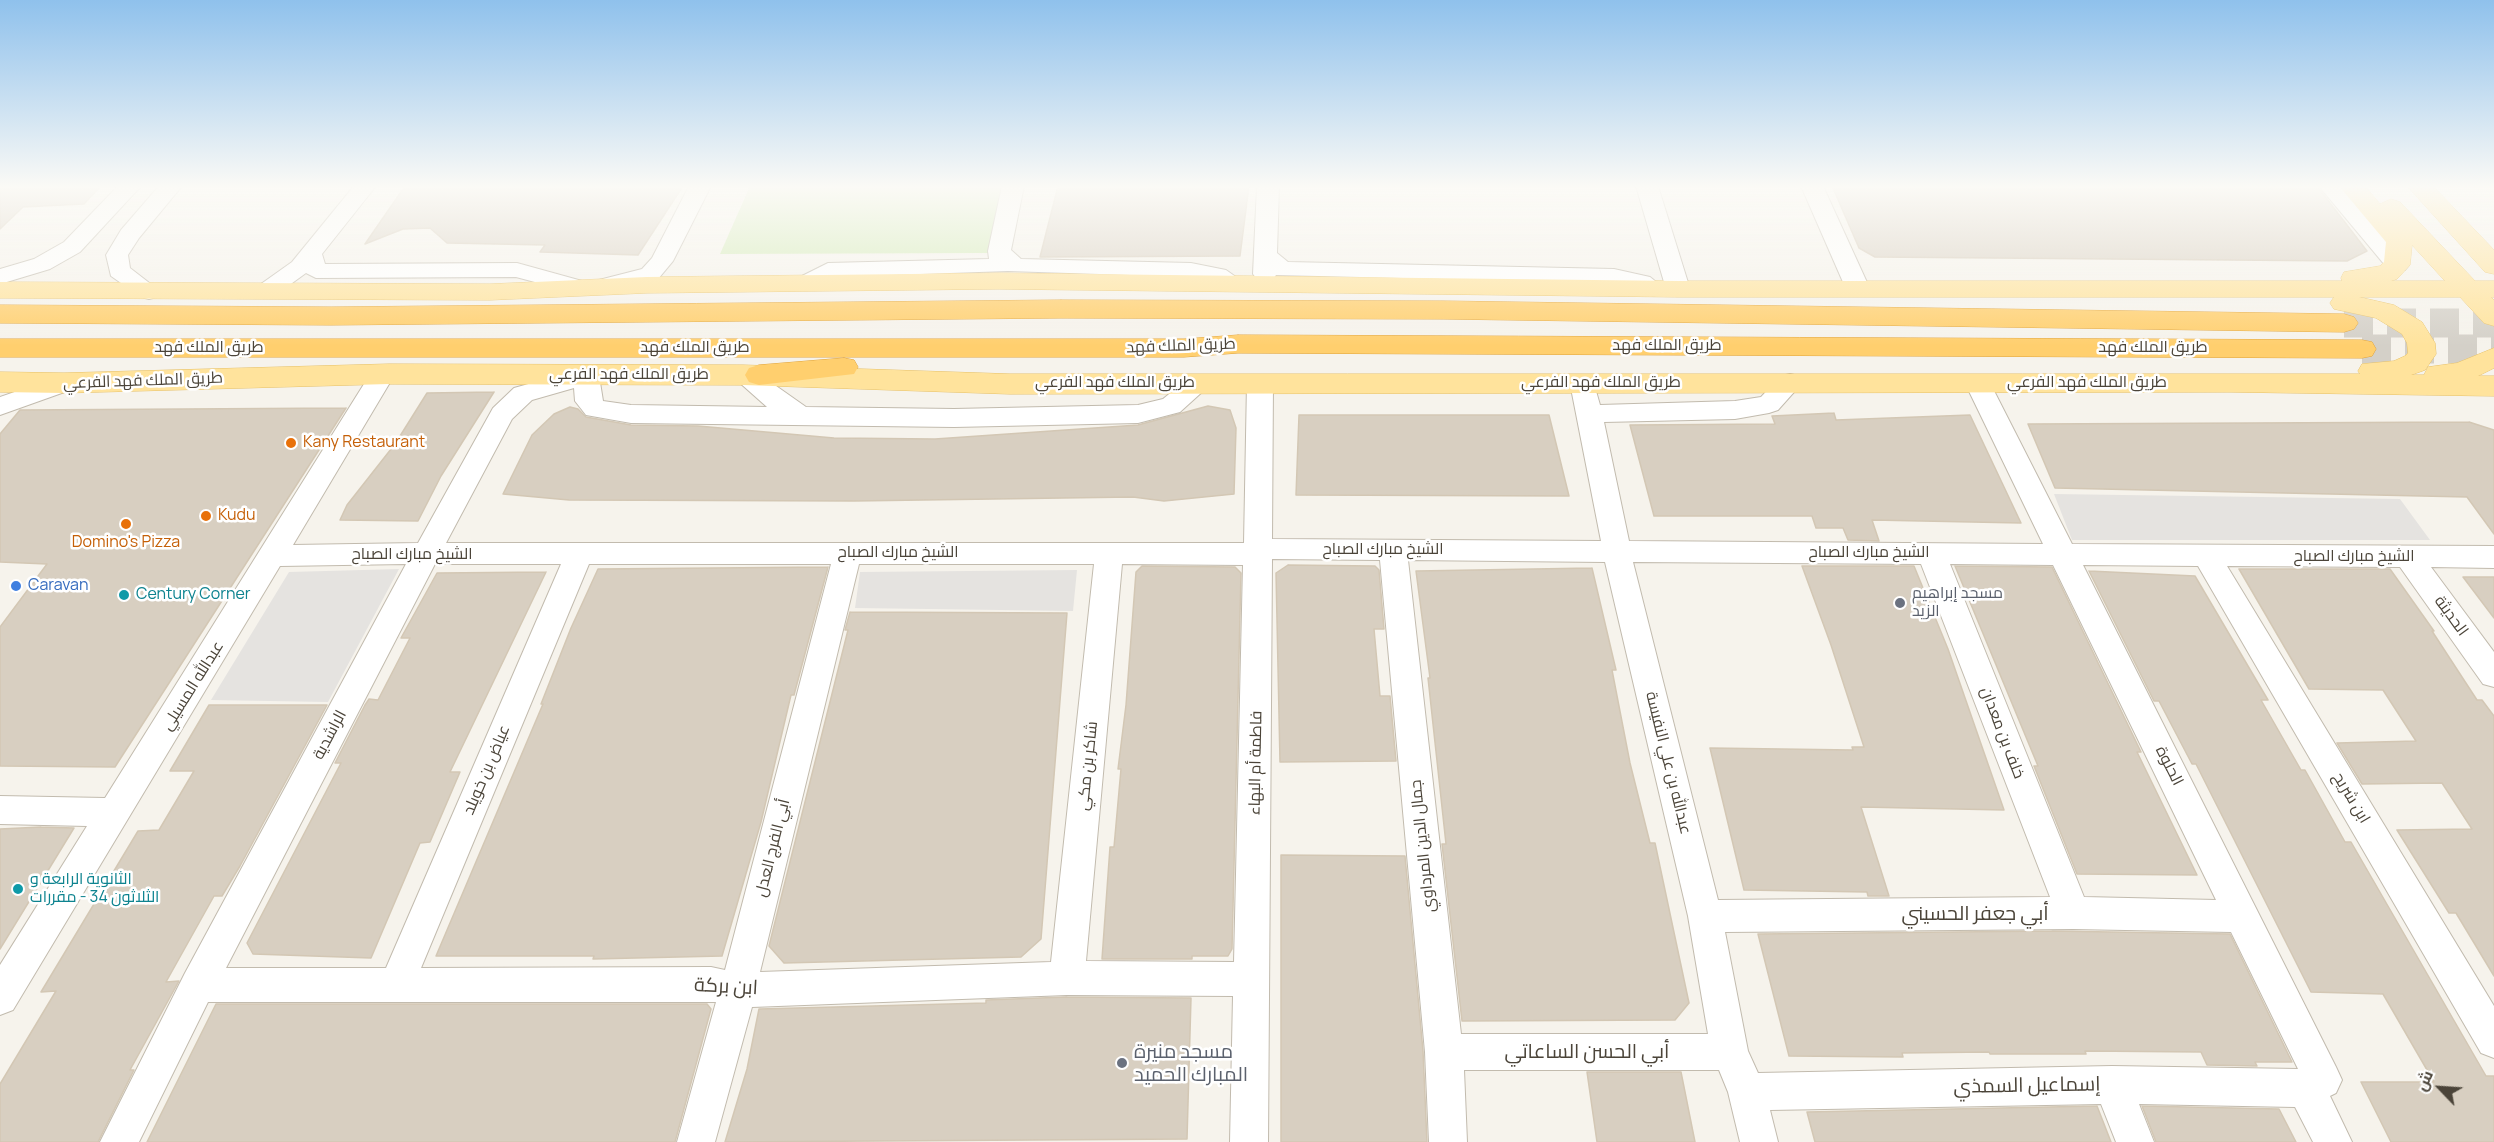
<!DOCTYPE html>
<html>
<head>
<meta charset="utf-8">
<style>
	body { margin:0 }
	#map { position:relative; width:2494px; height:1142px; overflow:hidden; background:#f6f3ec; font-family:Manrope,Cairo,sans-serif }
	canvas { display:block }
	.north { position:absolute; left:2410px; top:1058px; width:60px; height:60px; -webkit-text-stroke:4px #fff; paint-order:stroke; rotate:295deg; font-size:16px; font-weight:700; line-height:24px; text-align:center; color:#4b4439 }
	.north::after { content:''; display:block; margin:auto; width:21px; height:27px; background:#4b4439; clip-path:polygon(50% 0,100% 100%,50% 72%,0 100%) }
</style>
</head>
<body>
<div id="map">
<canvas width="2494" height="1142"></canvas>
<div class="north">ش</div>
</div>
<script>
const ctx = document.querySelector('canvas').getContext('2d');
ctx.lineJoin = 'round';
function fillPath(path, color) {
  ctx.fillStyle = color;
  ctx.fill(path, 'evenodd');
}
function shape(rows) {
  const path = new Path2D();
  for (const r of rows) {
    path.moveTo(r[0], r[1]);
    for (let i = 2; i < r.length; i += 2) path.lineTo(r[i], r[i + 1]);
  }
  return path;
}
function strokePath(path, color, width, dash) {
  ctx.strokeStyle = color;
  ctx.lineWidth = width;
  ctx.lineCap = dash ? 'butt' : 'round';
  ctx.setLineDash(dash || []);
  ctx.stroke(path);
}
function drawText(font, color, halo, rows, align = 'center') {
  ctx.font = font + ' Manrope,Cairo,sans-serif';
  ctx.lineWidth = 5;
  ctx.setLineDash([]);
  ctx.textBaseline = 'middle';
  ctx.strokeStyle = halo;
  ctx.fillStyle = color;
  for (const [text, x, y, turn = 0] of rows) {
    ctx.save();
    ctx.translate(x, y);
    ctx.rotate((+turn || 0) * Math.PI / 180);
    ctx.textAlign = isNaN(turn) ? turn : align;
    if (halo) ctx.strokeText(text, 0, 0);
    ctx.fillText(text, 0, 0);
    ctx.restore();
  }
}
fillPath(shape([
	[750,186,1010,186,994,253,720,254]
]), '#d2eab5');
fillPath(shape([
	[2054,494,2400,499,2430,540,2072,540],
	[399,569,328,702,211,700,289,572],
	[1077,570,1073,611,855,608,860,572]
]), '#e5e3e0');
const building = shape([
	[0,186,101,186,84,204,23,207,0,229,0,186],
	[405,186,683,186,638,255,540,252,545,245,447,243,430,228,403,229,365,244,405,186],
	[1058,186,1249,186,1240,256,1040,257,1058,186],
	[1832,186,2317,186,2367,251,2347,261,1875,257,1859,248,1832,186],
	[494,392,441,476,418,521,340,520,347,505,395,444,427,393,494,392],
	[1208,406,1230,410,1236,428,1234,494,1164,501,1133,497,854,501,569,500,503,494,532,435,554,414,570,407,578,409,586,417,631,425,698,426,834,438,935,439,1138,425,1208,406],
	[346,408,115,767,0,766,0,627,47,564,0,562,0,434,20,410,346,408],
	[1834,413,1836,420,1970,415,2021,523,1872,520,1879,541,1848,540,1843,528,1816,528,1812,516,1654,516,1630,425,1775,424,1772,416,1834,413],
	[1299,415,1549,415,1569,496,1296,495,1299,415],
	[2469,422,2494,430,2494,534,2467,497,2055,488,2028,424,2469,422],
	[1288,565,1375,566,1379,570,1384,629,1374,629,1380,696,1390,696,1396,761,1280,762,1276,573,1288,565],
	[1142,566,1235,567,1241,573,1232,949,1228,956,1192,956,1192,959,1102,959,1110,847,1114,847,1121,769,1118,769,1126,705,1136,572,1142,566],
	[1802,566,1914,566,1948,649,2004,810,1861,807,1889,896,1868,896,1867,892,1744,890,1710,748,1853,750,1852,747,1864,747,1831,645,1802,566],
	[1955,566,2052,567,2141,752,2137,752,2197,875,2077,874,2034,766,2038,766,1955,566],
	[828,567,794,695,791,695,761,822,722,956,593,959,594,956,436,956,543,704,541,704,571,628,598,569,828,567],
	[1592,568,1616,670,1612,670,1630,763,1650,843,1655,843,1689,1003,1675,1020,1462,1021,1442,844,1446,844,1428,678,1430,678,1416,571,1592,568],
	[2239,569,2390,569,2434,631,2432,631,2477,700,2482,700,2494,716,2494,976,2456,913,2449,913,2397,830,2472,829,2442,783,2362,784,2337,743,2416,741,2383,690,2309,689,2239,569],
	[2089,571,2195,576,2268,700,2261,700,2301,770,2305,770,2345,842,2351,842,2486,1076,2494,1076,2494,1142,2391,1142,2361,1082,2434,1082,2383,994,2311,992,2196,764,2192,764,2159,701,2154,701,2089,571],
	[546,572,450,772,460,772,430,842,420,843,371,958,253,954,247,943,341,763,335,763,365,705,369,699,378,700,410,638,401,638,437,573,546,572],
	[2463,577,2494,577,2494,618,2463,577],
	[850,612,1067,613,1041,939,1021,957,784,963,769,946,848,630,845,630,850,612],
	[209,705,327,705,240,866,222,896,214,896,166,982,179,981,130,1070,134,1070,98,1142,0,1142,0,1084,56,991,41,992,138,831,159,830,194,771,170,771,209,705],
	[41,827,74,828,0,949,0,829,41,827],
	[1281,855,1405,856,1423,1051,1427,1142,1281,1142,1281,855],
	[2052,931,2230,934,2292,1062,2255,1062,2257,1066,2207,1065,2201,1052,2085,1051,2086,1054,1990,1054,1989,1052,1902,1053,1903,1057,1789,1056,1758,934,2052,931],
	[1067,997,1191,998,1187,1139,725,1142,747,1069,759,1009,986,1003,986,1000,1067,997],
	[216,1004,707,1004,711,1009,675,1142,147,1142,216,1004],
	[1587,1072,1681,1072,1695,1142,1597,1142,1587,1072],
	[2097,1106,2111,1142,1815,1142,1807,1112,2097,1106],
	[2142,1106,2279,1109,2296,1142,2156,1142,2142,1106]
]);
fillPath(building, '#d8cfc1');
strokePath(building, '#d3c7b4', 1.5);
strokePath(shape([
	[2344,323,2494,323],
	[2362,349,2494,349]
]), '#d4d0c8', 29, [29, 14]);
const minor = shape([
	[118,186,141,186,80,252,50,269,0,284,0,269,34,259,64,242,118,186],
	[159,186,182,186,139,238,128,255,130,268,161,292,157,297,149,299,141,297,111,276,106,255,121,230,159,186],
	[354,186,376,186,322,254,325,264,517,263,593,284,595,281,642,269,652,258,689,186,711,186,673,261,658,279,603,293,594,290,584,295,516,277,316,278,306,273,277,294,269,296,261,294,257,289,261,284,292,262,354,186],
	[1002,186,1024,186,1011,250,1021,259,1191,263,1226,270,1243,282,1239,287,1231,289,1211,281,1191,277,1008,271,833,277,806,290,798,288,794,283,798,278,828,263,989,259,988,251,1002,186],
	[1257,186,1279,186,1277,253,1288,262,1614,269,1650,277,1665,289,1661,294,1653,296,1635,288,1614,283,1276,275,1273,279,1265,281,1257,279,1253,274,1257,186],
	[1636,186,1658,186,1690,289,1686,294,1678,296,1670,294,1666,289,1636,186],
	[1801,186,1823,186,1870,289,1866,294,1858,296,1850,294,1846,289,1801,186],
	[2319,186,2342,186,2405,260,2409,265,2405,270,2389,270,2319,186],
	[383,366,392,368,395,374,293,545,418,543,493,408,514,388,586,368,595,370,599,376,603,401,631,405,767,407,731,375,734,369,743,367,752,369,806,407,954,409,1138,405,1163,399,1190,377,1199,375,1208,377,1212,383,1180,412,1138,423,954,427,631,423,586,415,575,401,574,388,532,400,512,419,446,543,1244,543,1247,383,1251,377,1260,375,1269,377,1273,383,1272,539,1601,541,1570,383,1574,377,1583,375,1592,377,1600,405,1735,401,1761,397,1781,376,1790,374,1799,376,1803,382,1778,410,1769,413,1735,419,1604,422,1629,541,2043,544,1965,383,1969,377,1978,375,1987,377,2072,544,2494,546,2494,568,2431,567,2494,652,2494,687,2483,684,2400,567,2227,566,2494,1006,2494,1058,2481,1053,2198,566,2083,565,2336,1067,2342,1080,2336,1093,2330,1096,2352,1142,2313,1142,2295,1107,2139,1104,2154,1142,2116,1142,2101,1104,1770,1110,1778,1142,1740,1142,1728,1092,1719,1070,1464,1070,1467,1142,1429,1142,1425,1052,1380,560,1272,559,1268,1142,1230,1142,1233,996,1067,995,752,1007,715,1142,677,1142,716,1002,208,1002,139,1142,100,1142,185,973,406,564,280,566,13,1010,0,1015,0,965,87,826,0,824,0,796,105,798,374,368,383,366],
	[1408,560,1605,562,1688,916,1708,1034,1461,1034,1408,560],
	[1633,562,1921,564,2050,897,1718,900,1633,562],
	[435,564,561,564,386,968,226,968,435,564],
	[589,564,831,564,725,970,711,967,421,968,589,564],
	[859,564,1094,564,1051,962,760,972,859,564],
	[1122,564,1243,565,1234,962,1086,961,1122,564],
	[1950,564,2053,565,2216,900,2084,897,1950,564],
	[2073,929,2231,932,2298,1069,2112,1066,1758,1073,1748,1051,1725,932,2073,929],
	[64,375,73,377,77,383,73,389,0,415,0,397,64,375]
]);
const major = shape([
	[2339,186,2365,186,2380,204,2391,199,2400,202,2475,281,2494,281,2494,297,2491,297,2494,300,2494,326,2484,323,2460,297,2359,297,2394,305,2422,322,2435,343,2436,354,2425,370,2411,375,2424,375,2428,367,2457,363,2494,348,2494,368,2478,376,2494,376,2494,396,2230,392,1010,394,743,385,389,384,64,393,0,392,0,372,64,373,389,364,743,365,1010,374,2360,374,2358,371,2362,364,2394,361,2405,356,2408,353,2407,343,2402,334,2376,318,2334,309,2330,303,2334,297,1678,297,998,289,647,293,490,300,0,298,0,282,490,284,647,277,998,273,1678,281,2342,281,2341,278,2344,272,2380,266,2384,262,2386,242,2339,186],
	[2412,245,2445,281,2391,281,2397,279,2410,265,2412,245],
	[2407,186,2433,186,2494,250,2494,274,2485,272,2407,186]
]);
const highway = shape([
	[1061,300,1444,301,2344,314,2354,317,2358,323,2354,329,2344,332,1444,319,1061,318,331,325,0,323,0,305,331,307,1061,300],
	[1238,335,2362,340,2372,342,2376,349,2372,356,2362,358,1238,353,1184,357,0,357,0,339,1184,339,1238,335],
	[844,358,854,360,858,367,854,374,759,385,749,382,745,375,749,368,759,365,844,358]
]);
strokePath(minor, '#c2bbae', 2);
strokePath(major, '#e6c16a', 1);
strokePath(highway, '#e0a43c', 1);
fillPath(minor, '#fff');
fillPath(major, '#ffe39c');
fillPath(highway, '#ffcf6e');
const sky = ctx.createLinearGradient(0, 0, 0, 346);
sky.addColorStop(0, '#8fc1ec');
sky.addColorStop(0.54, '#fbfaf6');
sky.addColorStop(1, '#fbfaf600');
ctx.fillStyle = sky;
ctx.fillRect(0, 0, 2494, 346);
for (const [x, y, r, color] of [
	[291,443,6,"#e8710a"],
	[206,516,6,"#e8710a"],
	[126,524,6,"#e8710a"],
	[16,586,6,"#3f7fe0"],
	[124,595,6,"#0f9aa8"],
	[1900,603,6,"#6b7280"],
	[18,889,6,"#0f9aa8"],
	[1122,1063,6,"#6b7280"]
]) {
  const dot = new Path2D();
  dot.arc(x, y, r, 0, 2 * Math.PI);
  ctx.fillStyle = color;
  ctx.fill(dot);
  strokePath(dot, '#fff', 2);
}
drawText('16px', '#4b4439', '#fff', [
	["طريق الملك فهد",1181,346,-2],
	["طريق الملك فهد",1667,346],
	["طريق الملك فهد",209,348],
	["طريق الملك فهد",695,348],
	["طريق الملك فهد",2153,348],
	["طريق الملك فهد الفرعي",629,375],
	["طريق الملك فهد الفرعي",143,381,-2],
	["طريق الملك فهد الفرعي",1115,383],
	["طريق الملك فهد الفرعي",1601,383],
	["طريق الملك فهد الفرعي",2087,383],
	["الشيخ مبارك الصباح",1383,550],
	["الشيخ مبارك الصباح",898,553],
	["الشيخ مبارك الصباح",1869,553],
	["الشيخ مبارك الصباح",412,555],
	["الشيخ مبارك الصباح",2354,557],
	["الحديثة",2451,616,54],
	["عبدالله المسيلي",193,686,-58],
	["خلف بن معدان",2002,733,69],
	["الراشدية",330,735,-62],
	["فاطمة أم البهاء",1256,763,-89],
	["عبدالله بن علي النفيسة",1668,763,76],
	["شاكر بن مكي",1088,766,-84],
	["الحلوة",2169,766,63],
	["عياض بن خويلد",487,770,-67],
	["ابن شريح",2351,798,59],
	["جمال الدين المرداوي",1423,846,-96],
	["أبي الفرج العدل",773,848,-76]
]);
drawText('16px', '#c56008', '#fff', [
	["Kany Restaurant",303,443],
	["Kudu",218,516],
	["Domino's Pizza",126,543,"center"]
], 'left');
drawText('16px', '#366cbe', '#fff', [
	["Caravan",28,586]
], 'left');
drawText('16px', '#5b616d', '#fff', [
	["مسجد إبراهيم",1912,594],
	["الزيد",1912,612]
], 'left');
drawText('16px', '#0d838f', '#fff', [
	["Century Corner",136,595],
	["الثانوية الرابعة و",30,880],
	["الثلاثون 34 - مقررات",30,898]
], 'left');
drawText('20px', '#4b4439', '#fff', [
	["أبي جعفر الحسيني",1975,914],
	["ابن بركة",726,987,3],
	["أبي الحسن الساعاتي",1587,1052],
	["إسماعيل السمذي",2027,1086,-1]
]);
drawText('20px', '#5b616d', '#fff', [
	["مسجد منيرة",1134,1052],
	["المبارك الحميد",1134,1075]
], 'left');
</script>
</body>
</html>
